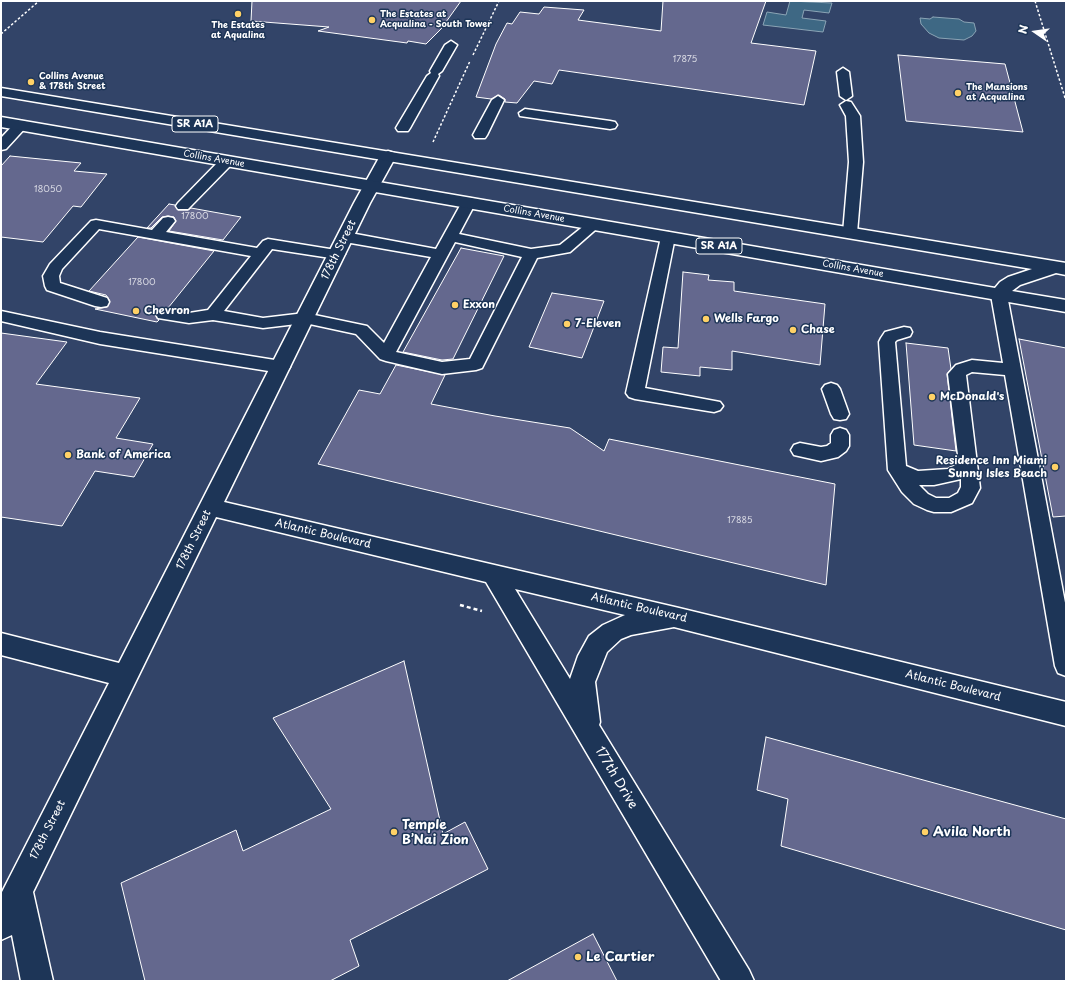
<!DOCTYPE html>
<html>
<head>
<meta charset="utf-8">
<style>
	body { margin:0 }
	#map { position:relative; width:1067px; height:982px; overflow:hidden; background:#324468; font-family:"Playpen Sans",sans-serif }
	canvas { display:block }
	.frame { position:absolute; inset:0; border:2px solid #fff; pointer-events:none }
	.north { position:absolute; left:1015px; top:12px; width:40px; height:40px; -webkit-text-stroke:3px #1d3557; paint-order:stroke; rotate:283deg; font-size:11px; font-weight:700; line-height:16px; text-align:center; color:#fff }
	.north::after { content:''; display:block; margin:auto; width:14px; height:18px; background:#fff; clip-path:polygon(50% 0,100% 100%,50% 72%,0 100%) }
</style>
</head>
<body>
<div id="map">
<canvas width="1067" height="982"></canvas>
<div class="frame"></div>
<div class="north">N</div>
</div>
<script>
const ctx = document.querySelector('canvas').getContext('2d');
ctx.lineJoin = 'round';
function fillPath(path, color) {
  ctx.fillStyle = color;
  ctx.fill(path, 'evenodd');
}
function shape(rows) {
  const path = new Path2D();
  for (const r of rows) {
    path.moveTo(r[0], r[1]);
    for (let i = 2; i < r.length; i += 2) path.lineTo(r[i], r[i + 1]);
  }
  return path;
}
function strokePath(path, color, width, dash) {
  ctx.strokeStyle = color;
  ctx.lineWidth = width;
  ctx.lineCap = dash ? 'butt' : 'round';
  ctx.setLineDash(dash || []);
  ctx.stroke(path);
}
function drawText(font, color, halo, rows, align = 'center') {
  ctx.font = font + ' "Playpen Sans",sans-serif';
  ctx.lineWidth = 3;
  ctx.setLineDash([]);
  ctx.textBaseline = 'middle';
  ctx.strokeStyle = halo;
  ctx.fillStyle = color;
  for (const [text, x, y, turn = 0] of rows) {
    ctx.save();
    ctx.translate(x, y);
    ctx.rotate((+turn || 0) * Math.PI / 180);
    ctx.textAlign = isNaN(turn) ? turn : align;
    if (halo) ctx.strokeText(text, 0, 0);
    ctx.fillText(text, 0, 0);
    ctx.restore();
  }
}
const water = shape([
	[790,1,832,3,829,13,804,10,802,18,826,21,823,32,763,25,767,12,786,15,790,1],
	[933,17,959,19,964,22,974,23,976,31,972,36,964,40,939,38,929,33,921,24,920,18,930,19,933,17]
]);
fillPath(water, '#3e6884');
strokePath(water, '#8ba4b5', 1);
const building = shape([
	[252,1,461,1,441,29,426,44,408,41,407,43,318,31,329,27,251,21,252,1],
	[663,1,766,1,751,43,816,51,804,105,559,70,552,84,534,81,517,103,505,102,505,99,499,95,491,99,476,97,496,44,507,23,512,24,520,12,539,14,544,7,584,10,578,20,661,31,663,1],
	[898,55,1005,64,1023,132,906,121,898,55],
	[10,156,81,163,74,171,107,174,81,207,73,206,43,242,1,237,1,166,10,156],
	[169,204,175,205,178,210,188,210,191,208,241,217,223,240,169,231,176,221,174,217,168,216,162,217,151,228,147,228,169,204],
	[138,237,214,251,168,308,157,309,155,315,159,320,157,322,95,309,107,307,110,301,106,295,89,291,138,237],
	[461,248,504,256,453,359,442,360,403,352,461,248],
	[683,272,709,275,708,280,734,282,734,291,825,304,820,365,732,351,732,370,700,367,700,376,661,372,663,347,678,348,683,272],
	[552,293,604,301,582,358,529,347,552,293],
	[1,333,67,342,36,384,140,398,116,438,153,444,134,477,95,471,62,526,1,517,1,333],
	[1019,339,1066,348,1066,516,1053,517,1019,339],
	[906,343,948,348,951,369,947,374,956,451,914,445,906,343],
	[396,365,445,375,431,404,495,416,570,428,604,451,609,439,835,484,826,585,318,464,359,390,380,394,396,365],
	[404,661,443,834,465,822,488,869,350,940,359,966,330,981,145,981,121,883,236,830,243,851,331,809,273,718,404,661],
	[766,737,1066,819,1066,930,781,846,788,799,757,790,766,737],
	[593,934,617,981,507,981,593,934]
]);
fillPath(building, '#64688e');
strokePath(building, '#fff', 1);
const service = shape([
	[451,41,457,45,442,71,438,74,439,76,410,128,408,131,398,131,396,128,427,76,431,73,430,71,445,45,451,41],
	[843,68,849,72,852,96,846,100,840,96,837,72,843,68],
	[498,96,504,100,487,135,485,138,475,138,473,135,492,100,498,96],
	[846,101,851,102,860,116,863,162,857,233,855,236,850,237,845,236,843,233,849,162,846,116,840,105,846,101],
	[525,109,610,121,615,122,617,125,615,128,610,129,520,116,519,113,525,109],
	[21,121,26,122,28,125,6,149,1,150,1,138,16,122,21,121],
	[227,157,232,158,234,161,232,164,188,209,178,209,176,206,178,203,222,158,227,157],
	[469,198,474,199,476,202,459,234,531,249,560,245,590,221,595,220,600,221,602,224,570,252,537,258,482,368,476,370,442,374,386,361,380,359,356,334,305,323,263,328,213,320,189,323,158,318,156,314,158,310,164,309,189,313,208,310,251,256,99,229,62,269,59,276,60,283,107,298,109,302,107,306,101,307,95,306,47,290,45,286,43,276,50,264,91,221,96,220,152,230,163,218,168,217,173,218,175,221,166,232,257,248,263,241,268,239,342,251,345,254,342,257,337,259,272,249,224,311,263,318,305,313,367,326,384,343,431,257,345,242,340,240,338,237,340,234,345,232,436,249,462,202,464,199,469,198],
	[455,242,522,257,470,359,442,362,396,352,455,242],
	[668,232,673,234,675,237,645,388,720,402,723,406,720,410,714,412,635,399,629,397,626,393,661,237,663,234,668,232],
	[999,290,1005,291,1007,295,1066,608,1066,676,1058,673,1055,666,1005,375,972,372,966,375,980,488,972,503,951,512,934,512,927,510,914,504,902,492,888,470,879,342,881,338,885,332,904,327,910,328,912,332,910,336,897,340,895,342,906,466,918,471,948,469,959,463,948,374,956,365,972,360,1003,363,991,295,993,291,999,290],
	[961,479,961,487,958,493,949,498,936,498,928,494,919,485,934,485,961,479],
	[1,311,100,332,281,361,287,363,290,367,287,371,281,373,100,344,1,321,1,311],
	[831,383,837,385,840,389,849,414,846,419,840,420,834,419,831,414,822,389,825,385,831,383],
	[840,428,846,430,849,435,849,446,846,451,838,457,821,461,794,455,791,450,794,445,800,443,821,447,827,446,831,443,831,435,834,430,840,428]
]);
const minor = shape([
	[388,151,394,153,396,156,370,203,224,502,679,608,1066,702,1066,726,674,627,631,635,621,639,607,652,595,682,600,722,599,725,749,970,754,981,721,981,486,582,216,517,33,892,53,981,21,981,12,935,1,940,1,894,109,683,1,655,1,633,119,663,354,203,380,156,382,153,388,151],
	[515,589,625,615,603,625,589,636,578,656,570,679,515,589]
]);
const primary = shape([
	[1,88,1066,263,1066,275,1056,273,1020,285,1012,291,1066,300,1066,312,1,127,1,117,995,288,1000,282,1008,277,1032,269,1,96,1,88]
]);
strokePath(service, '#fff', 3);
strokePath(minor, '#fff', 3);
strokePath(primary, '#fff', 3);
strokePath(shape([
	[1035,1,1066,101],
	[1,34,39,1],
	[473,55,499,1],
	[433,142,470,61]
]), '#fff', 1.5, [2.5, 2]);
strokePath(shape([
	[460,605,482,611]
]), '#fff', 2.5, [4, 3]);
fillPath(service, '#1d3557');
fillPath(minor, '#1d3557');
fillPath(primary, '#1d3557');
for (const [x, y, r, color] of [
	[238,14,4,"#ffd166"],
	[372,20,4,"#ffd166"],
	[31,82,4,"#ffd166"],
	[958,93,4,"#ffd166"],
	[455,305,4,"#ffd166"],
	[136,311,4,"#ffd166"],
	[706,319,4,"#ffd166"],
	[567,324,4,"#ffd166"],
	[793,330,4,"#ffd166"],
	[932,397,4,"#ffd166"],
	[68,455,4,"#ffd166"],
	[1055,467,4,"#ffd166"],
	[394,832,4,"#ffd166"],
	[925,832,4,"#ffd166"],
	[578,957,4,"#ffd166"]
]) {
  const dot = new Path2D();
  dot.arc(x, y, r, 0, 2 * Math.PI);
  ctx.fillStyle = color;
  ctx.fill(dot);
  strokePath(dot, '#1d3557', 1.5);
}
drawText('bold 9px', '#fff', '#1d3557', [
	["The Estates at",380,15],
	["Acqualina - South Tower",380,25],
	["The Estates",238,26,"center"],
	["at Aqualina",238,36,"center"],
	["Collins Avenue",39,77],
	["& 178th Street",39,87],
	["The Mansions",966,88],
	["at Acqualina",966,98]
], 'left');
drawText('9px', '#d8d9e3', null, [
	["17875",685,60],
	["18050",48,190],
	["17800",195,217],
	["17800",142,283],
	["17885",740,521]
]);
drawText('9px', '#fff', '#1d3557', [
	["Collins Avenue",214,159,10],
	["Collins Avenue",534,214,10],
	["Collins Avenue",853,269,10]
]);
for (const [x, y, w] of [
	[195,124,46],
	[719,246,46]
]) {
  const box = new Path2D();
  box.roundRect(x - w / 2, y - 8, w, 16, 3);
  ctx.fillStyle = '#1d3557';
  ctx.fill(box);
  strokePath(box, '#fff', 1);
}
drawText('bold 10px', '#fff', null, [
	["SR A1A",195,124],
	["SR A1A",719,246]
]);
drawText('11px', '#fff', '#1d3557', [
	["178th Street",339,250,-64],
	["Atlantic Boulevard",323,534,13],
	["178th Street",194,540,-64],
	["Atlantic Boulevard",639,608,13],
	["Atlantic Boulevard",953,686,14],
	["178th Street",48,830,-63]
]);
drawText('bold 11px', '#fff', '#1d3557', [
	["Exxon",463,305],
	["Chevron",144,311],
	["Wells Fargo",714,319],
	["7-Eleven",575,324],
	["Chase",801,330],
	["McDonald's",940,397],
	["Bank of America",76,455],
	["Residence Inn Miami",1047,461,"right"],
	["Sunny Isles Beach",1047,474,"right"]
], 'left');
drawText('13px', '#fff', '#1d3557', [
	["177th Drive",616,778,59]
]);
drawText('bold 13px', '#fff', '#1d3557', [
	["Temple",402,825],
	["B’Nai Zion",402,840],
	["Avila North",933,832],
	["Le Cartier",586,957]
], 'left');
</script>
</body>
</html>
